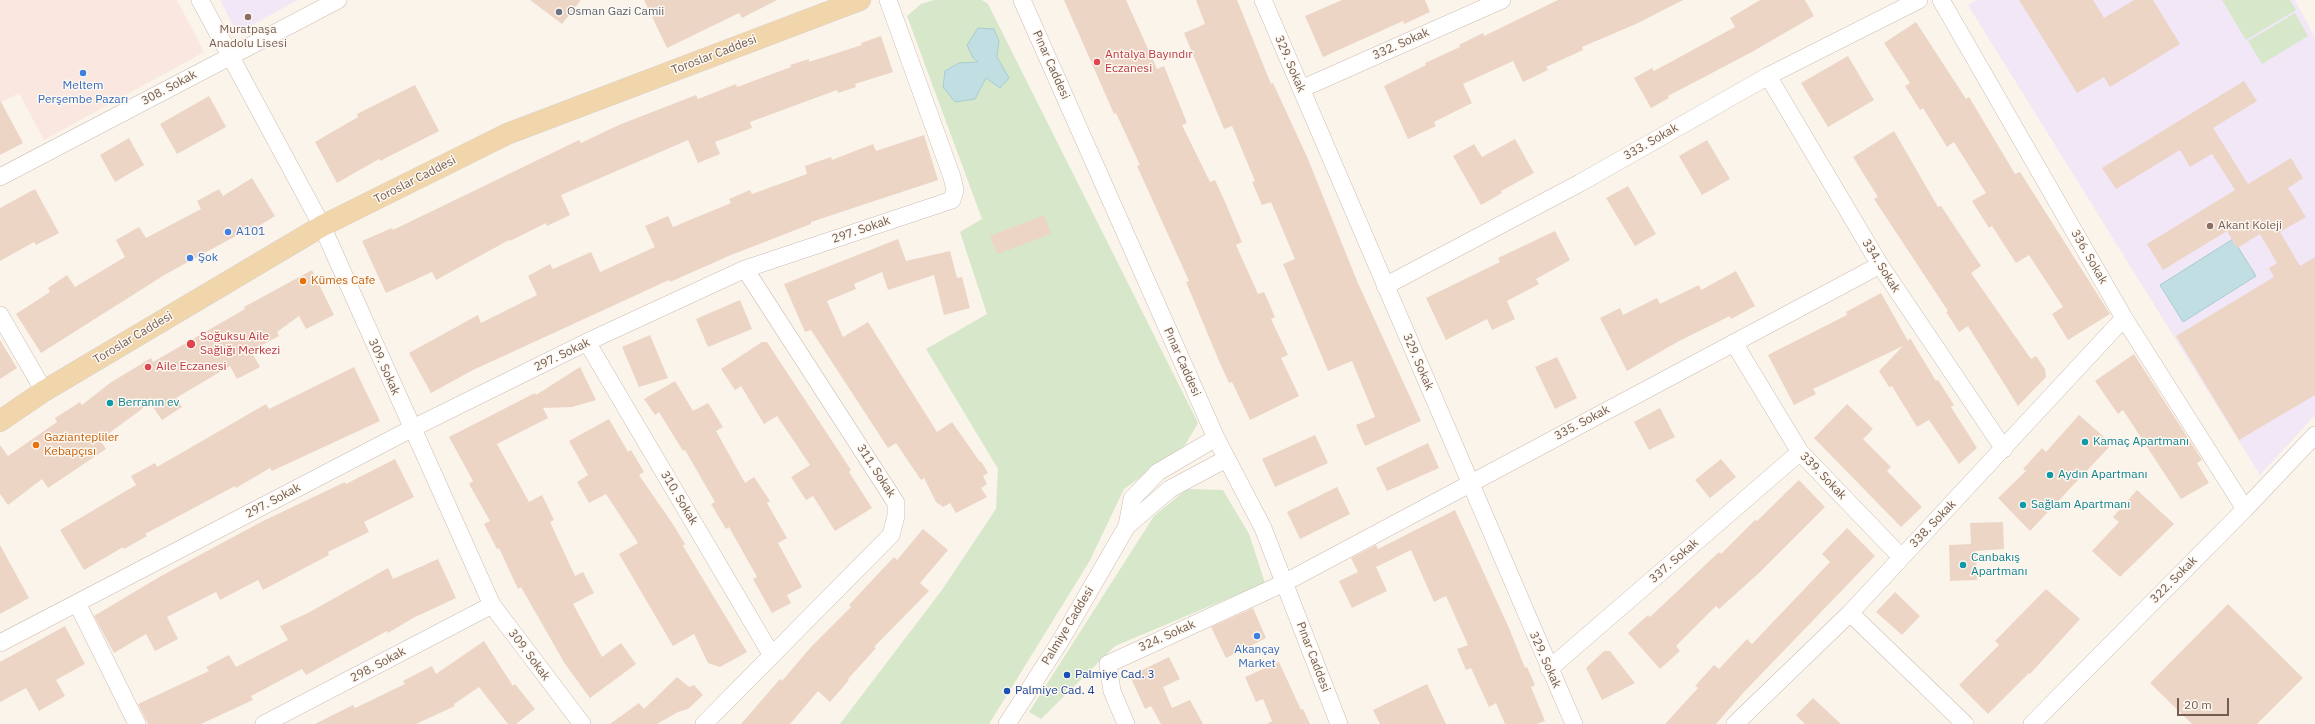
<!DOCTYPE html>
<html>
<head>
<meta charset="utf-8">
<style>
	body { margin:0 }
	#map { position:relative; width:2315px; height:724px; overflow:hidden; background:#faf4eb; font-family:"IBM Plex Sans",sans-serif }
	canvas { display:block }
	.scale { position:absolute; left:2177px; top:698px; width:52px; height:18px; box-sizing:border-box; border:2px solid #735c50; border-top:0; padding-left:5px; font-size:12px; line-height:14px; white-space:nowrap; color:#735c50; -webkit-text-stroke:3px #fdf8f1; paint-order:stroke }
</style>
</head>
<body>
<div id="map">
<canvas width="2315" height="724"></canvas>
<div class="scale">20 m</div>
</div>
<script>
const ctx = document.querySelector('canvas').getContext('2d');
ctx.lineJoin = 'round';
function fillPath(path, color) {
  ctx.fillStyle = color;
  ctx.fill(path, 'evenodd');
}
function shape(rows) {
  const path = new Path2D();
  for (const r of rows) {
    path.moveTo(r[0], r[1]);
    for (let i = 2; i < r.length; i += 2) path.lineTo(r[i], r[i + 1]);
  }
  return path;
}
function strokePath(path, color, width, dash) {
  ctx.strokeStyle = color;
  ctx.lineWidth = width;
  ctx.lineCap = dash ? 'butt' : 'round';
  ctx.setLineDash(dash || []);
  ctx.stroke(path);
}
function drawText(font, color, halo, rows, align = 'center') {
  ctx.font = font + ' "IBM Plex Sans",sans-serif';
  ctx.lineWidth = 3;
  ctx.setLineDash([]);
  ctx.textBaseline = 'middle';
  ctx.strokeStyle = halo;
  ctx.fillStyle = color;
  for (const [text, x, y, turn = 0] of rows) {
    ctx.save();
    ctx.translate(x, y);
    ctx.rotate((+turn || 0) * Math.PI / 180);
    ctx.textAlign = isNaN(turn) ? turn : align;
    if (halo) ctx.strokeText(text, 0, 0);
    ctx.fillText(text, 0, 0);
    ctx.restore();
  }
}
fillPath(shape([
	[0,0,177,0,204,52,44,140,19,93,0,103]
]), '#f9e7e0');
fillPath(shape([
	[220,0,298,0,237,33],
	[1977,0,2295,0,2315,38,2315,415,2260,475,1968,5]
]), '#f1e7f7');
fillPath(shape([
	[934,0,982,0,988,4,1198,423,1185,445,1124,489,1089,562,989,724,840,724,942,590,996,509,998,469,926,349,987,314,960,232,982,219,907,16,921,4],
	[2222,0,2290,0,2296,10,2246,40],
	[2295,13,2308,36,2262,64,2248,41],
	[1187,489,1223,490,1249,534,1265,583,1115,646,1041,719,1029,712,1154,516]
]), '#d6e7ca');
const water = shape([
	[978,28,994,29,999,41,997,57,1009,78,1000,88,986,78,975,99,955,102,943,87,945,71,959,63,978,62,973,58,967,45,978,28],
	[2233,239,2256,276,2183,322,2160,285,2233,239]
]);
fillPath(water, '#c1dee2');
strokePath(water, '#a8cdd3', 1);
fillPath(shape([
	[530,0,581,0,562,24],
	[644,0,777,0,742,18,739,13,667,48],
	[1064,0,1126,0,1157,69,1164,66,1187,123,1182,125,1210,182,1215,180,1225,202,1242,242,1236,245,1258,294,1264,292,1275,317,1271,319,1288,355,1281,358,1299,396,1250,420,1232,382,1229,383,1219,361,1186,282,1189,281,1137,166,1140,165,1116,113,1114,114],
	[1196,0,1237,0,1271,84,1273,83,1308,159,1357,281,1421,421,1365,446,1356,425,1375,417,1352,361,1328,371,1283,264,1295,259,1271,202,1262,205,1252,182,1255,181,1232,126,1224,129,1184,33,1205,24],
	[1342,0,1425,0,1430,12,1404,24,1403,21,1323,57,1305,16],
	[1558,0,1683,0,1636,24,1582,47,1583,50,1546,67,1548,70,1523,82,1513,61,1463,84,1472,103,1434,122,1436,126,1408,139,1384,86,1426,65,1425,63,1460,47,1459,45,1483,33,1484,36],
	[1760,0,1805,0,1814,16,1750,53,1668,96,1669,98,1651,108,1634,78,1652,68,1654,71,1735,27,1730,18],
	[2019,0,2093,0,2104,18,2134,0,2153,0,2180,44,2110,87,2104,77,2077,93],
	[1916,22,1966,99,1969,97,2015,174,2020,172,2110,314,2068,340,2052,314,2063,307,2029,255,2016,263,1992,226,1989,228,1972,201,1986,193,1954,142,1947,147,1923,108,1920,110,1905,86,1910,83,1884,43],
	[881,36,893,72,855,84,856,87,838,93,837,90,750,122,752,128,715,142,720,154,698,163,688,140,561,195,570,215,547,226,546,223,510,241,509,240,436,280,432,272,386,293,362,241,392,228,393,230,579,140,581,143,619,125,696,95,698,99,736,84,737,87,791,67,790,65,809,59,809,62,862,45,861,43],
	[1848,56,1874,100,1828,127,1801,83],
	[2244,81,2257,101,2213,128,2248,184,2291,158,2303,178,2288,188,2306,217,2280,232,2300,266,2315,257,2315,395,2239,440,2176,336,2274,277,2269,268,2277,263,2260,234,2237,248,2227,231,2163,270,2147,244,2235,190,2212,154,2190,167,2180,150,2116,189,2102,168],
	[415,85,439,131,380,161,379,159,337,183,315,142,358,117,357,114],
	[209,96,226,127,177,154,160,124],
	[0,100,23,143,0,155],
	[1894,131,1938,207,1941,206,1981,266,1971,273,2031,359,2036,356,2045,369,2046,377,2018,406,1968,326,1959,332,1946,312,1948,311,1874,199,1878,197,1853,157],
	[924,135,938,180,811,222,811,224,731,255,670,282,669,280,473,370,431,393,409,353,478,315,481,323,537,295,528,276,550,264,553,269,591,252,600,272,655,247,645,226,668,216,673,227,731,203,729,199,750,190,752,194,807,174,805,166,831,157,832,160,873,144,876,151],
	[129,138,144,165,115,182,100,155],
	[1515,139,1534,173,1501,191,1502,193,1481,205,1453,156,1474,144,1482,157],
	[1707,140,1730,179,1702,195,1679,156],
	[252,178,275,216,257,227,256,225,166,274,41,353,16,314,50,292,48,288,67,275,75,287,125,257,116,240,139,227,146,238,201,209,197,201,219,189,223,196],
	[1628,186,1656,234,1635,246,1606,198],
	[35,189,59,233,36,245,34,242,0,261,0,208],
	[1044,215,1051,234,997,254,990,236],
	[1555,231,1570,260,1536,279,1539,284,1507,301,1515,319,1492,330,1487,319,1446,340,1426,298,1500,262,1498,258],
	[898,239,906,261,950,251,957,278,962,277,970,308,944,315,934,275,888,290,882,272,854,284,856,289,827,301,843,337,868,322,937,432,952,422,980,462,981,461,988,473,983,476,987,484,981,488,987,497,956,513,950,503,943,507,936,502,924,478,921,480,896,443,888,448,811,330,805,332,784,284],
	[312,270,334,315,306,329,299,316,277,332,279,336,251,351,260,367,237,379,230,366,176,398,182,407,162,420,150,403,100,440,106,449,48,488,42,479,8,505,0,494,0,445,8,456,57,422,55,418,80,402,82,405,110,383,151,358,153,362,245,309,244,307],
	[1736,271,1755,306,1731,319,1730,316,1679,341,1627,371,1600,318,1620,308,1623,315,1657,298,1660,304,1699,285,1701,290],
	[1881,293,1908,341,1910,338,1936,381,1938,380,1954,405,1951,407,1977,448,1959,464,1929,420,1917,427,1892,386,1889,387,1879,371,1903,346,1813,389,1816,394,1794,405,1768,355,1847,315,1846,312],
	[740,300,752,329,708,347,696,319],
	[650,335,668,378,639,387,622,347],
	[0,340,17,368,0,379],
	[762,342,767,342,851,470,849,472,872,508,835,531,813,496,806,500,791,477,810,465,777,416,764,424,741,386,735,390,721,369],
	[2134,354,2202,460,2197,463,2209,483,2181,499,2123,410,2118,414,2095,381],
	[1557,357,1577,398,1555,409,1535,367],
	[354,367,380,421,272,471,270,468,236,488,235,486,145,534,147,536,124,549,123,547,84,570,60,530,136,485,131,476,155,463,157,467,266,404,269,409],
	[580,367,596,400,572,407,543,408,548,418,497,444,529,502,542,495,554,520,550,522,575,576,583,572,594,593,573,604,602,657,621,643,636,664,590,698,565,664,521,587,518,589,499,548,497,549,484,524,490,521,469,484,473,481,449,437,535,393,536,395],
	[675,381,693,411,708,403,723,427,716,431,745,483,754,477,770,501,767,503,787,538,778,543,802,587,787,595,791,603,772,613,753,579,757,577,729,527,726,529,711,504,715,502,685,450,683,451,659,412,655,415,644,399],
	[1847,404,1873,429,1863,439,1891,467,1887,471,1922,507,1901,527,1814,438],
	[1660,408,1675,437,1649,450,1634,422],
	[2079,415,2112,444,2030,531,1998,498,2026,471,2023,469,2042,448,2046,452],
	[609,419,628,452,631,450,644,472,639,475,672,523,685,544,683,546,747,652,720,667,708,663,694,634,673,646,619,554,638,543,606,494,589,503,577,482,588,475,569,441],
	[1315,435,1328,463,1275,487,1262,459],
	[1428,443,1439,468,1387,491,1376,468],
	[395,459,414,497,364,522,369,532,328,552,329,555,263,590,258,580,220,600,216,592,167,617,178,639,155,651,146,634,114,653,94,616,161,576,261,522,345,482,346,484],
	[1721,459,1736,477,1710,498,1695,480],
	[1799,480,1825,507,1759,573,1719,609,1716,606,1676,646,1680,651,1660,669,1628,633,1648,615,1650,617,1719,552,1721,554,1755,520,1757,521],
	[1337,487,1350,514,1300,539,1287,512],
	[2137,490,2174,524,2120,577,2092,551,2119,522,2113,517],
	[1455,510,1509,628,1525,668,1527,667,1535,685,1531,687,1545,721,1537,724,1505,724,1496,703,1489,707,1471,668,1466,670,1457,649,1468,645,1446,596,1434,602,1411,550,1376,567,1387,591,1352,608,1339,581,1358,572,1351,558,1376,545,1378,549],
	[2003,522,2004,549,1976,551,1977,580,1950,581,1949,545,1971,544,1970,523],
	[1847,528,1875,556,1744,692,1716,724,1665,724,1698,688,1695,686,1714,665,1719,669,1747,639,1752,644,1830,562,1822,554],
	[923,529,948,550,920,583,929,591,874,647,876,648,848,679,849,680,830,702,818,691,790,724,741,724,780,679,782,681,811,647,851,607,849,605,876,576,894,557,897,560],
	[0,545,29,598,0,614],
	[438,559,456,598,413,618,388,633,387,631,306,675,302,669,251,696,253,700,201,724,148,724,138,704,209,671,206,667,229,655,236,667,288,640,280,626,308,613,388,568,393,579],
	[2046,589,2080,619,2030,674,2029,673,1988,714,1959,685,1999,645,1995,641],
	[1895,592,1920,616,1902,635,1876,612],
	[2228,604,2303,678,2257,724,2192,724,2150,683],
	[1253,608,1266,638,1226,658,1211,627],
	[65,626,85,664,56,680,65,696,39,711,26,688,0,702,0,662],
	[484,641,513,686,515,684,535,709,516,724,508,724,479,687,454,704,455,706,416,724,315,724,353,705,355,708,405,684,403,681,432,666,436,674],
	[1604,651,1610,651,1635,683,1602,700,1586,668],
	[1169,657,1180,679,1163,687,1172,708,1190,700,1203,724,1161,724,1151,706,1145,709,1130,676],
	[1279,662,1301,710,1303,709,1310,724,1267,724,1272,721,1263,699,1256,702,1245,677],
	[677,677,689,687,694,685,703,695,688,709,678,712,657,724,610,724,639,703,644,709],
	[1427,684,1446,724,1380,724,1373,710],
	[1813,698,1841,724,1805,724,1796,715]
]), '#edd5c5');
const minor = shape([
	[200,0,322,226,492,605,582,724],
	[1022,0,1216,438,1263,528,1339,724],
	[1263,0,1574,724],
	[1941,0,2124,318,2245,509],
	[1768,76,1880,265,2004,449],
	[1301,89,1502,0],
	[0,177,338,0],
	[1385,286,1580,183,1768,76,1919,0],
	[0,315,44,391],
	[587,342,771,654],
	[1734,343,1800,452,1901,557],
	[1127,526,1132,499,1158,472,1216,438],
	[77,603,137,724],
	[1850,613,1965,724],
	[0,643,411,429,587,342,745,269,952,200,955,190,952,177,888,0],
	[1549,669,1800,452],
	[264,724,492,605],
	[704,724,891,535,896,516,896,503,745,269],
	[1007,724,1061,640,1127,526,1170,489,1226,459],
	[1126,724,1112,691,1108,664,1284,583,1880,265],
	[1735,724,1850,613,2124,318],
	[2032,724,2245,509,2315,435]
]);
const major = shape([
	[0,421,44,391,322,226,507,134,860,0]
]);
strokePath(minor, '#ccbcb1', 18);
strokePath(major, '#d8d1ce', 22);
strokePath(minor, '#fff', 17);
strokePath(major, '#f1d6ab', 21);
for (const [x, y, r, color] of [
	[559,12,4,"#6b7280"],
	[248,17,4,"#8d6e63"],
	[1097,62,4,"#e0444e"],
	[83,73,4,"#3f7fe0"],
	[2210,226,4,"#8d6e63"],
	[228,232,4,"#3f7fe0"],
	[190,258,4,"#3f7fe0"],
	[303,281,4,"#e8710a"],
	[191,344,5,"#e0444e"],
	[148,367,4,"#e0444e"],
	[110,403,4,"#0f9aa8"],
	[2085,442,4,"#0f9aa8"],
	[36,445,4,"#e8710a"],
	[2050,475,4,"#0f9aa8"],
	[2023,505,4,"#0f9aa8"],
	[1963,565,4,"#0f9aa8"],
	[1257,636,4,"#3f7fe0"],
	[1067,675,4,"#1a4fb4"],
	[1007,691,4,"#1a4fb4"]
]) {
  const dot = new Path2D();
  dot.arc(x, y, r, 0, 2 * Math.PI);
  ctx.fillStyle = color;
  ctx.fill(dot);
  strokePath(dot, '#fdf8f1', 1.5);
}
drawText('12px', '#5b616d', '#fdf8f1', [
	["Osman Gazi Camii",567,12]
], 'left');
drawText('12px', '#785e54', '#fdf8f1', [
	["Muratpaşa",248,30],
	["Anadolu Lisesi",248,44],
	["Akant Koleji",2218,226,"left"]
]);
drawText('12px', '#735c50', '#fdf8f1', [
	["332. Sokak",1401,44,-24],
	["Toroslar Caddesi",714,55,-21],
	["329. Sokak",1290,64,67],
	["Pınar Caddesi",1051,65,66],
	["308. Sokak",169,88,-28],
	["333. Sokak",1651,142,-30],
	["Toroslar Caddesi",415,180,-27],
	["297. Sokak",861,230,-19],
	["336. Sokak",2089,257,60],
	["334. Sokak",1881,266,58],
	["Toroslar Caddesi",133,338,-31],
	["297. Sokak",562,355,-26],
	["Pınar Caddesi",1182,362,66],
	["329. Sokak",1418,362,67],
	["309. Sokak",384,367,66],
	["335. Sokak",1582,423,-28],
	["311. Sokak",876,471,57],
	["339. Sokak",1823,476,46],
	["310. Sokak",679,498,59],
	["297. Sokak",273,501,-28],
	["338. Sokak",1933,524,-46],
	["337. Sokak",1674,561,-41],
	["322. Sokak",2174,580,-45],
	["Palmiye Caddesi",1068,626,-59],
	["324. Sokak",1167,636,-24],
	["309. Sokak",529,655,53],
	["Pınar Caddesi",1313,657,69],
	["329. Sokak",1545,660,66],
	["298. Sokak",378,665,-28]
]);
drawText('12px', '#be3a42', '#fdf8f1', [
	["Antalya Bayındır",1105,55],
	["Eczanesi",1105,69],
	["Soğuksu Aile",200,337],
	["Sağlığı Merkezi",200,351],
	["Aile Eczanesi",156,367]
], 'left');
drawText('12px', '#366cbe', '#fdf8f1', [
	["Meltem",83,86],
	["Perşembe Pazarı",83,100],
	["A101",236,232,"left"],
	["Şok",198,258,"left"],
	["Akançay",1257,650],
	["Market",1257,664]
]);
drawText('12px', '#c56008', '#fdf8f1', [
	["Kümes Cafe",311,281],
	["Gaziantepliler",44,438],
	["Kebapçısı",44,452]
], 'left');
drawText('12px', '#0d838f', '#fdf8f1', [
	["Berranın ev",118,403],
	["Kamaç Apartmanı",2093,442],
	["Aydın Apartmanı",2058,475],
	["Sağlam Apartmanı",2031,505],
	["Canbakış",1971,558],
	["Apartmanı",1971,572]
], 'left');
drawText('12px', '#164399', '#fdf8f1', [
	["Palmiye Cad. 3",1075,675],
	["Palmiye Cad. 4",1015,691]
], 'left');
</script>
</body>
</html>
